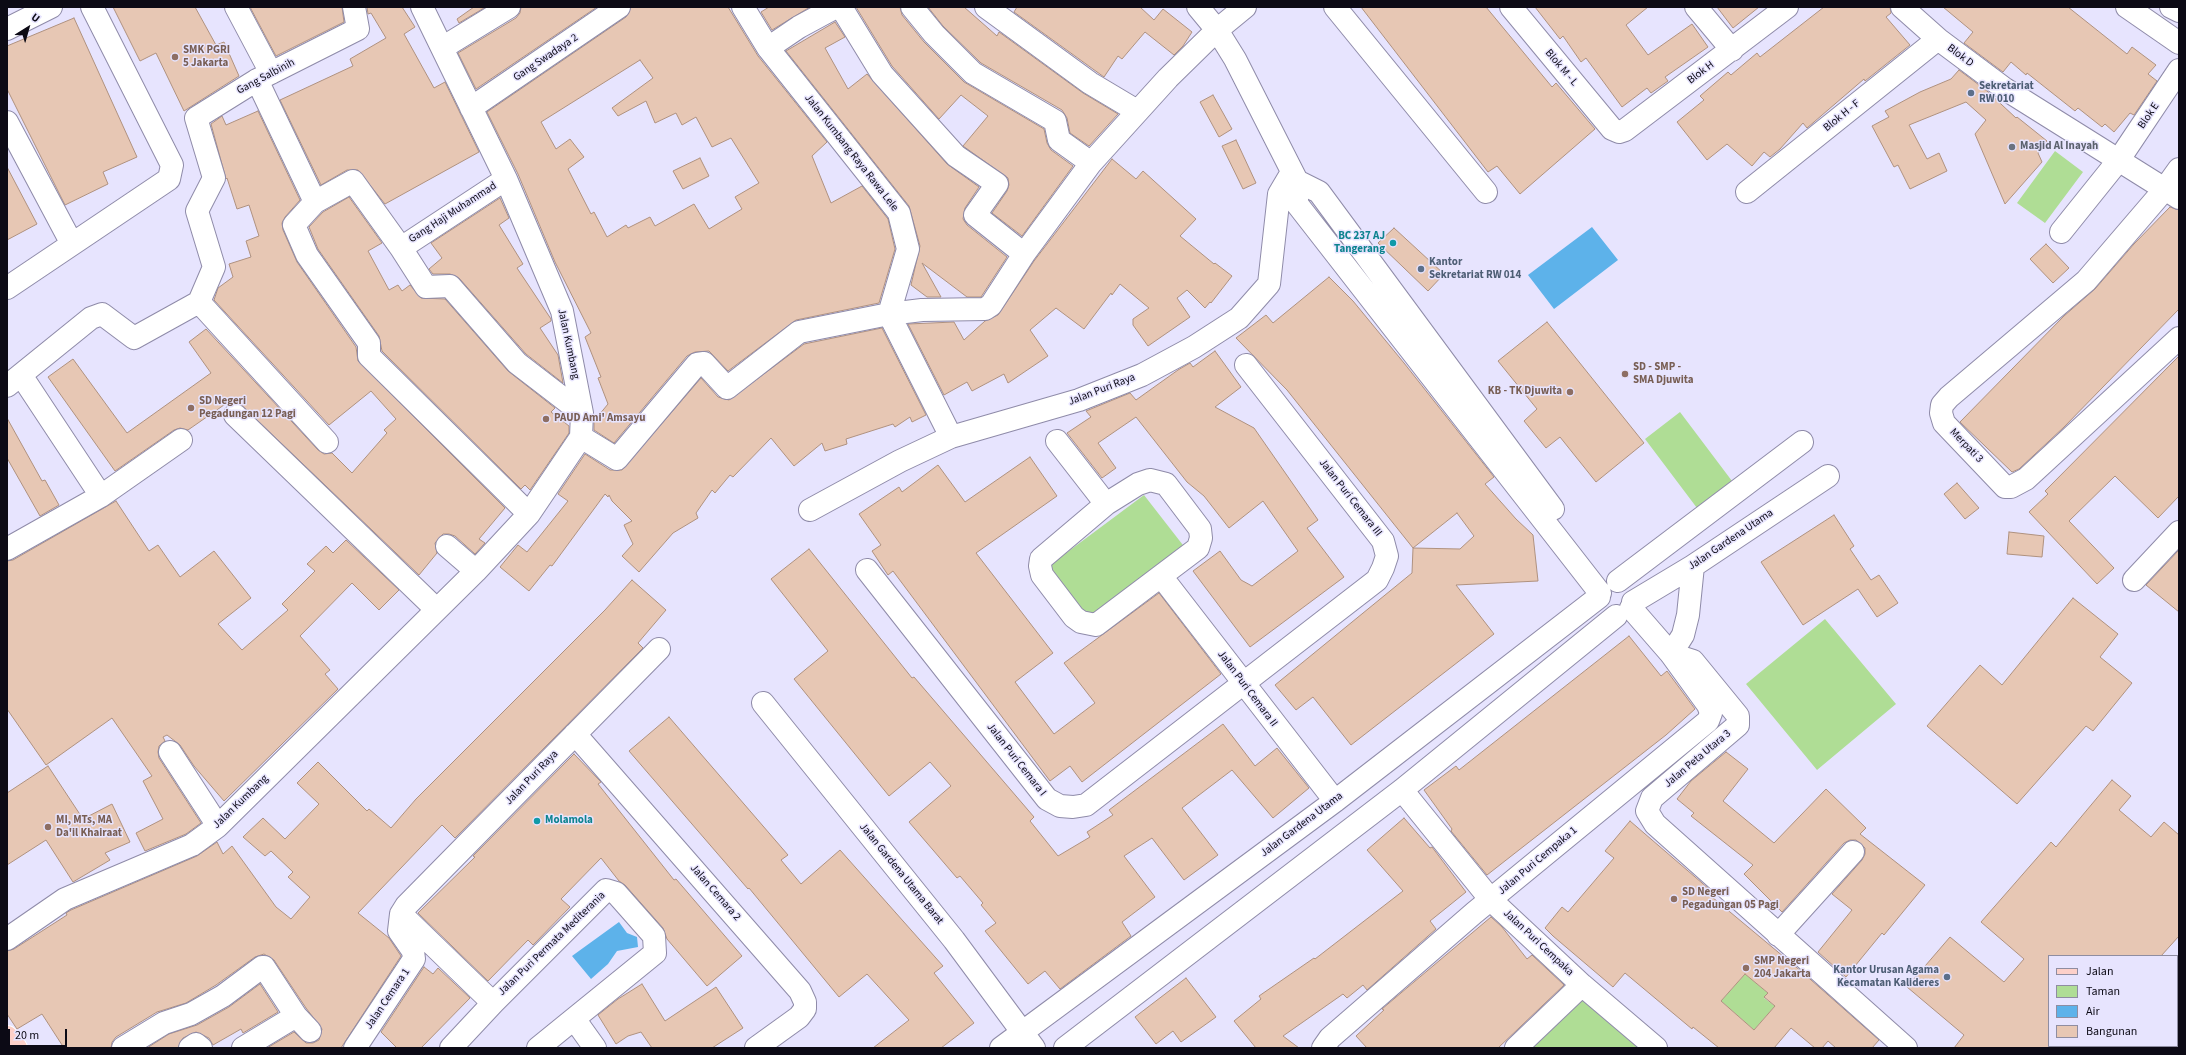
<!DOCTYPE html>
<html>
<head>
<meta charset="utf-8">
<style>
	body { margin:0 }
	#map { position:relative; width:2186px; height:1055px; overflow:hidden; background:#e7e4fe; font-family:"Source Sans 3",sans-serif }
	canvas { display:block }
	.frame { position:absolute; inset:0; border:8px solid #0c0a15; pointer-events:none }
	.legend { position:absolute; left:2048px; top:955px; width:130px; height:92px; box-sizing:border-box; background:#e7e4fe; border:1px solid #8f8da1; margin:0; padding:5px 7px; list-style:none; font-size:12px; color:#0c0a15 }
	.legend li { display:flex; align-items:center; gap:8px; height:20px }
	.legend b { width:20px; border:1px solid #8f8da1 }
	.north { position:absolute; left:8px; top:8px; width:40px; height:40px; -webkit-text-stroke:3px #e7e4fe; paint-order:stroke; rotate:37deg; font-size:11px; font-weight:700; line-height:16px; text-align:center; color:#0c0a15 }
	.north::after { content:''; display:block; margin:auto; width:14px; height:18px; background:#0c0a15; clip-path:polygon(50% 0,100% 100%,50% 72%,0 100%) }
	.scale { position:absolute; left:8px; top:1029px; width:59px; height:18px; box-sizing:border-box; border:2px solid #0c0a15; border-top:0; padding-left:5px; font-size:12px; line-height:14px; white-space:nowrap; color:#0c0a15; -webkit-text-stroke:3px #e7e4fe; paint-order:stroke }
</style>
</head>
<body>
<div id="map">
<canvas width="2186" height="1055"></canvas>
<div class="frame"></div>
<ul class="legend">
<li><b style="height:5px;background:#fdd0c9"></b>Jalan</li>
<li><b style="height:11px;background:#afdd95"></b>Taman</li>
<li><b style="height:11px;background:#5db2ea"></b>Air</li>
<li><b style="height:11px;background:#e7c7b4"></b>Bangunan</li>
</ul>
<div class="north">U</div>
<div class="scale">20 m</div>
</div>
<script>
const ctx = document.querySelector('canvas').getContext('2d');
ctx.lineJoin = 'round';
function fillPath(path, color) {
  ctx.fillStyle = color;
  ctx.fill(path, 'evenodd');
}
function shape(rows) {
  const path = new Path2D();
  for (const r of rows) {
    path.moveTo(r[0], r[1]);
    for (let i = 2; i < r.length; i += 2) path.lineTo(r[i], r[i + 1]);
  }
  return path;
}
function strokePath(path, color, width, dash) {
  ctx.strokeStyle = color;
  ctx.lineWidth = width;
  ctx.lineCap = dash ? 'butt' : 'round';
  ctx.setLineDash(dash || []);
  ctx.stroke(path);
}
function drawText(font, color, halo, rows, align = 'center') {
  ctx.font = font + ' "Source Sans 3",sans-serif';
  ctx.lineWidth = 3;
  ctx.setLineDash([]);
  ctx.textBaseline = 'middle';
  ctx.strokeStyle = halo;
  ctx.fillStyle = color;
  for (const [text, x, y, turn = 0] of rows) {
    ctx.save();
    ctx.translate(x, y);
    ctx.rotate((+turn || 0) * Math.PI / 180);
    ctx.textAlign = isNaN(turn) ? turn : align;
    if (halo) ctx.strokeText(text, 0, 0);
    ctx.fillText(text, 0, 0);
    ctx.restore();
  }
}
fillPath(shape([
	[2055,151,2083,172,2045,223,2017,203],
	[1680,412,1732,481,1697,508,1645,439],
	[1144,495,1186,549,1084,624,1042,571],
	[1825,619,1896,704,1817,770,1746,684],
	[1745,974,1768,993,1764,998,1775,1006,1754,1030,1721,1001],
	[1586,995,1650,1048,1529,1048]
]), '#afdd95');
fillPath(shape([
	[1592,227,1618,260,1554,309,1528,275],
	[619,922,627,933,637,937,638,947,617,951,608,964,591,979,572,956]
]), '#5db2ea');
const building = shape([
	[113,7,195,7,216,45,224,42,239,76,184,111,156,53,140,61,113,7],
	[250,7,342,7,344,22,276,56,250,7],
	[367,7,402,7,415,27,404,34,434,88,445,82,479,152,385,204,358,170,347,170,321,185,280,100,353,66,350,59,386,38,371,13,368,14,367,7],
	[474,7,484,8,459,23,457,19,474,7],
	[521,7,597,7,476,89,458,53,516,18,520,13,521,7],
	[631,7,728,7,758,56,827,142,812,156,831,203,862,186,888,219,895,249,879,303,796,320,728,371,709,351,695,352,687,356,614,443,594,430,594,421,608,404,598,378,601,377,585,337,591,333,555,262,518,174,487,112,626,17,631,7],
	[640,60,653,78,612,108,618,116,646,101,655,123,676,113,682,125,696,117,712,147,731,138,759,183,735,197,742,209,709,229,694,204,655,226,650,217,628,228,626,225,607,237,594,212,591,214,568,169,584,157,570,139,556,149,541,122,640,60],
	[769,7,810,7,772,30,761,12,769,7],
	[856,7,900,7,902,15,924,42,964,82,1044,129,1047,143,1051,150,1073,166,1022,236,992,213,1007,191,1009,185,1008,178,963,146,988,116,961,95,939,119,892,66,856,7],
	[928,7,964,7,997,36,999,32,1083,93,1118,114,1089,146,1070,133,1067,118,1062,110,981,63,943,26,928,7],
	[1017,7,1140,7,1154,20,1163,9,1192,32,1183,46,1174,55,1145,32,1122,59,1118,56,1104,77,1014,12,1017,7],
	[1361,7,1486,7,1552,87,1556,83,1595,129,1520,194,1497,166,1488,172,1361,7],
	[1535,7,1648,7,1626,25,1648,55,1692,24,1708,47,1665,77,1668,81,1651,93,1647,88,1622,107,1586,58,1581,62,1563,36,1560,39,1535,7],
	[1717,7,1759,7,1733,28,1717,7],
	[1824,7,1890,7,1891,13,1886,17,1910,45,1865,81,1864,79,1807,128,1803,123,1780,149,1770,157,1764,152,1752,166,1727,144,1707,160,1677,122,1704,100,1700,96,1728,72,1731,75,1757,53,1760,57,1824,7],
	[1943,7,2068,7,2127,54,2132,47,2156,65,2148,74,2157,81,2134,115,2130,113,2114,132,2105,124,2102,127,2078,108,2075,111,2027,73,2026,75,2011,62,2003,72,1964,43,1973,32,1943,7],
	[74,18,137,157,103,172,108,184,65,205,7,89,7,46,74,18],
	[835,22,845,37,825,48,848,89,867,74,947,164,979,187,965,208,963,219,967,225,1007,257,981,297,967,297,922,263,941,297,927,297,911,285,920,246,909,206,786,51,835,22],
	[1959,70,1987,91,2016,118,2017,117,2047,141,2038,153,2042,162,2005,204,1975,134,1986,120,1966,102,1909,125,1927,159,1939,153,1947,171,1910,189,1898,165,1894,167,1872,126,1889,117,1885,111,1920,92,1951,79,1959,70],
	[1213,95,1232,129,1219,137,1200,102,1213,95],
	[258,111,300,200,285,217,282,223,283,230,297,262,356,347,358,361,505,508,479,539,485,543,475,554,455,536,449,534,443,534,435,543,437,553,419,575,234,398,188,430,180,428,174,430,115,471,48,377,73,359,127,433,211,373,189,342,206,329,318,450,324,454,332,453,352,473,387,433,384,430,396,419,371,391,329,425,214,300,218,288,233,277,229,264,251,257,246,241,259,236,249,205,237,209,227,178,226,179,211,124,222,116,226,125,258,111],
	[1236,140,1256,183,1243,189,1222,146,1236,140],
	[700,158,709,176,683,189,673,171,700,158],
	[1112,159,1136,179,1143,171,1196,219,1180,236,1214,264,1215,263,1232,276,1211,303,1210,302,1205,308,1187,290,1177,298,1190,317,1148,346,1133,325,1133,319,1149,308,1120,284,1112,295,1111,293,1084,329,1056,308,1030,330,1048,356,1008,383,1004,374,972,391,967,382,944,395,908,324,954,322,964,340,985,321,998,315,1034,261,1112,159],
	[7,167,37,224,7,240,7,167],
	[349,197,382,243,368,251,389,290,398,285,402,291,410,285,421,298,445,299,508,371,555,408,551,412,569,426,569,433,530,490,525,485,521,489,382,351,379,336,318,249,309,227,323,212,349,197],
	[500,198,509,218,499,225,523,264,517,268,551,319,551,321,540,328,558,355,563,383,526,354,459,278,450,274,433,274,429,269,442,258,431,243,500,198],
	[2170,207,2179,210,2179,309,2064,427,2019,469,2012,472,1960,422,2064,316,2095,289,2134,244,2170,207],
	[1394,228,1444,274,1428,291,1378,243,1394,228],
	[2046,244,2069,268,2053,283,2030,259,2046,244],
	[1329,277,1353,301,1404,363,1494,477,1485,484,1516,519,1533,535,1538,581,1456,585,1494,634,1351,745,1313,697,1296,710,1275,685,1412,573,1413,548,1287,390,1236,338,1266,315,1273,323,1329,277],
	[1457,513,1474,536,1460,549,1413,548,1457,513],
	[1547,322,1644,443,1596,482,1560,437,1546,448,1524,421,1537,409,1498,361,1547,322],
	[882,328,926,415,912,422,910,417,895,427,893,424,846,439,847,444,825,451,822,443,794,466,771,438,733,477,730,475,715,493,712,490,696,513,698,518,673,533,639,572,622,556,633,544,624,525,632,521,612,501,609,495,608,497,605,494,552,566,550,565,529,591,500,567,518,545,527,552,568,501,558,494,585,454,610,470,622,470,701,378,718,397,729,400,804,344,882,328],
	[1215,351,1241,387,1215,407,1254,428,1318,520,1307,528,1344,577,1250,647,1193,571,1220,551,1241,580,1252,586,1298,551,1263,501,1229,528,1204,496,1187,482,1136,417,1098,443,1116,468,1102,478,1067,433,1091,417,1086,411,1130,393,1136,400,1178,370,1190,363,1193,367,1215,351],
	[2179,356,2179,496,2158,518,2115,476,2069,521,2114,568,2097,584,2029,512,2048,494,2045,491,2179,356],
	[7,418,42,481,45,480,59,505,40,516,7,458,7,418],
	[1030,457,1057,496,976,553,1053,653,1015,682,1054,734,1095,703,1064,663,1159,593,1221,674,1082,782,1070,766,1050,781,893,571,888,575,872,551,881,545,859,514,899,487,902,492,938,465,965,502,1030,457],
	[1957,483,1979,508,1965,519,1944,494,1957,483],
	[116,501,149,551,158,545,180,577,214,551,251,598,218,624,242,650,288,610,282,604,315,571,307,564,326,546,333,553,346,540,399,590,379,610,352,583,300,636,330,670,325,674,338,689,224,801,194,766,180,745,167,735,163,737,165,741,159,746,158,752,159,758,201,823,186,834,145,851,136,833,163,819,143,781,152,776,112,718,46,765,7,709,7,561,13,560,116,501],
	[1834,515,1854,546,1850,549,1871,580,1879,575,1898,603,1877,617,1858,589,1803,625,1761,562,1834,515],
	[2009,532,2044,536,2042,557,2007,554,2009,532],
	[809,549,912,678,914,677,1034,817,1030,821,1058,856,1090,837,1087,832,1113,815,1109,810,1223,724,1255,766,1277,748,1309,788,1273,818,1232,770,1182,808,1218,855,1184,880,1152,838,1124,856,1155,897,1122,922,1131,936,1060,989,1045,971,1028,984,985,931,996,923,981,905,983,903,960,876,957,878,909,822,951,786,930,762,889,796,794,679,828,651,771,579,809,549],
	[2179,550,2179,612,2146,585,2179,550],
	[632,580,666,610,638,643,643,648,455,838,442,825,358,913,389,938,401,956,341,1048,267,1048,294,1032,306,1043,313,1043,319,1040,322,1029,306,1008,274,960,264,954,255,957,216,985,186,1003,157,1012,116,1037,112,1042,111,1048,64,1048,42,1014,17,1029,7,1014,7,951,14,949,67,915,66,913,71,910,197,856,217,842,223,854,232,846,276,907,291,919,310,897,288,877,293,872,271,851,265,856,243,837,263,818,285,839,319,804,297,783,318,762,367,811,369,809,391,828,416,799,605,610,632,580],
	[2073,598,2118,634,2100,657,2132,683,2093,731,2086,726,2017,804,1927,726,1980,665,2002,685,2073,598],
	[1629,636,1661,676,1667,671,1695,709,1666,735,1487,875,1451,831,1452,829,1424,790,1456,766,1459,770,1629,636],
	[669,717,788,855,781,860,801,884,840,850,943,966,934,973,974,1023,941,1048,873,1048,909,1020,867,974,839,997,749,888,748,889,629,751,669,717],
	[1726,752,1748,769,1723,801,1774,843,1826,789,1866,828,1860,834,1925,885,1884,935,1882,933,1846,977,1818,952,1852,910,1832,894,1862,860,1865,854,1865,848,1856,840,1850,840,1844,843,1782,912,1744,874,1753,865,1691,816,1694,813,1677,799,1691,781,1726,752],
	[574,754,601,782,598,784,674,880,676,879,742,956,707,986,667,939,663,928,625,885,619,881,601,858,561,899,570,907,533,945,528,940,488,981,418,913,475,857,473,856,574,754],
	[48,766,83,819,112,804,130,842,105,853,110,860,73,882,46,840,7,865,7,793,48,766],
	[2112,780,2131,796,2119,810,2151,837,2164,822,2179,835,2179,936,2161,956,2049,956,2049,1048,1954,1048,1964,1035,1907,987,1950,937,2004,982,2024,959,1981,922,2051,842,2056,847,2112,780],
	[1404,818,1430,848,1432,847,1466,892,1430,921,1436,929,1367,990,1363,985,1347,998,1343,994,1283,1036,1299,1048,1256,1048,1234,1021,1261,999,1259,996,1314,958,1315,959,1403,891,1367,850,1404,818],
	[1630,821,1709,889,1706,892,1802,972,1879,1040,1872,1048,1836,1048,1828,1041,1822,1048,1815,1048,1791,1028,1774,1048,1719,1048,1693,1027,1692,1029,1625,973,1613,987,1553,936,1545,928,1562,907,1568,912,1614,858,1605,851,1630,821],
	[1745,974,1768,993,1764,997,1775,1006,1754,1030,1721,1001,1745,974],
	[1491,917,1502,927,1527,959,1532,955,1564,985,1498,1048,1367,1048,1356,1036,1384,1010,1382,1009,1491,917],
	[424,967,433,974,438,968,470,998,421,1048,397,1048,381,1032,424,967],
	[1186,978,1216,1017,1181,1042,1173,1031,1156,1044,1135,1017,1186,978],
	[260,984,278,1012,243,1033,241,1029,213,1045,209,1038,196,1032,183,1038,178,1048,147,1048,169,1034,197,1025,229,1007,260,984],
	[642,984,665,1021,716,987,743,1028,712,1048,652,1048,641,1032,628,1036,616,1044,598,1015,618,999,642,984]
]);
fillPath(building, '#e7c7b4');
strokePath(building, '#af917f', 1);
const minor = shape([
	[236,7,271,73],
	[743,7,768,48,899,213,908,249,889,314,951,437],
	[841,7,882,74,956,156,997,184,975,215,1024,254],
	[912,7,934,34,973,73,1055,121,1059,140,1091,163],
	[986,7,1090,83,1137,111],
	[1198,7,1217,30,1235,59,1297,181,1297,204,1600,593],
	[1335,7,1486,192],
	[1511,7,1612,129,1619,132,1625,130,1787,7],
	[1696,7,1732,50],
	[1902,7,1938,39,2005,89,2179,198],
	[2127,7,2179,43],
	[2171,7,2179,11],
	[7,29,51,7],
	[442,48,509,7],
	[768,48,799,27,836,7],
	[257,80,315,202,294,225,307,255,369,343,369,356,529,514],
	[471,108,619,7],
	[7,122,72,244],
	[2179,169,2164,190,2086,281,1949,397,1942,405,1941,413,1944,423,2005,487,2011,487,2026,479,2179,338],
	[1297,181,1319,192,1553,509],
	[1747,192,1938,39],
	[315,202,353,181,401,248,426,287,450,286,517,363,582,413],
	[2061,232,2118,161,2179,70],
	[401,248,506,179],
	[7,288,169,179,172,165,92,7],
	[21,375,101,496],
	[7,386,91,318,102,314,134,338,199,302],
	[235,415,436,609],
	[581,437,617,459,697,364,704,363,727,388,799,332,889,314,922,310,985,309,991,305,1024,254,1091,163,1168,78,1217,30,1245,7],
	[1057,441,1106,504],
	[327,442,199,302,214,267,197,211,214,178,196,118,257,80,358,29,354,7],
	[1150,480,1166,484,1200,529,1201,538,1198,548,1096,625,1081,622,1074,617,1042,575,1040,566,1041,559,1106,504,1138,484,1150,480],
	[810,510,900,461,951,437,1079,400,1142,375,1194,347,1239,318,1269,284,1279,194,1292,172],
	[447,546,476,571],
	[7,549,101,496,181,440],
	[1693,566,1688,615,1683,635,1671,654,1693,661,1738,716,1738,725,1652,798,1647,811,1655,824,1906,1048],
	[867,570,1047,799,1060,806,1073,807,1086,805,1377,580,1383,568,1387,556,1383,541,1246,365],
	[1161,576,1335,801],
	[2134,580,2179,532],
	[1618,581,1802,442],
	[1633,602,1693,566,1828,476],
	[763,703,954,940,1034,1048],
	[575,734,800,991,805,1002,805,1009,799,1017,756,1048],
	[170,752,218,826],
	[1402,790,1491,900,1582,985,1656,1048],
	[401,914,493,1003],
	[1778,935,1853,852],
	[7,939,65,899,192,845,218,826,476,571,529,514,581,437,582,413,562,311,506,179,422,7],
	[2177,998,2179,996],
	[575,1020,595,1048],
	[123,1048,164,1023,191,1014,223,996,262,967,264,967,296,1016],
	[190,1048,196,1044,201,1048],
	[243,1048,296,1016,310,1031],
	[355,1048,414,959,413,951,399,931,401,914,406,906,659,649],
	[451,1048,493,1003,606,890,616,893,654,936,655,953,538,1048],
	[1001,1048,1335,801,1599,597],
	[1065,1048,1402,790,1616,616],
	[1323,1048,1330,1038,1474,913,1708,721,1711,713,1708,705,1671,654,1631,608],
	[1516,1048,1582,985],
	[2134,1048,2136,1046]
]);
const major = shape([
	[7,1037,16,1048]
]);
strokePath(minor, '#8f8ba9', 24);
strokePath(major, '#fff', 24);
strokePath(minor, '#fff', 22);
strokePath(major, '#fdd0c9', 22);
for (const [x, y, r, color] of [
	[175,57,4,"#8d6e63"],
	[1971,93,4,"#5c6f8a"],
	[2012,147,4,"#6b7280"],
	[1393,243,4,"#0f9aa8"],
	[1421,269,4,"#5c6f8a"],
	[1625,374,4,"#8d6e63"],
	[1570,392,4,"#8d6e63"],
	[191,408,4,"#8d6e63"],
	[546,419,4,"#8d6e63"],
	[537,821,4,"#0f9aa8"],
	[48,827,4,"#8d6e63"],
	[1674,899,4,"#8d6e63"],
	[1746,968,4,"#8d6e63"],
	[1947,977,4,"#5c6f8a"]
]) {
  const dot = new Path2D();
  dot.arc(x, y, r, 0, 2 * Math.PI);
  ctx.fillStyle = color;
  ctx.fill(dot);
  strokePath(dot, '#e7e4fe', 1.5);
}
drawText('bold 11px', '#785e54', '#e7e4fe', [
	["SMK PGRI",183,51],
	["5 Jakarta",183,64],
	["SD - SMP -",1633,368],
	["SMA Djuwita",1633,381],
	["KB - TK Djuwita",1562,392,"right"],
	["SD Negeri",199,402],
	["Pegadungan 12 Pagi",199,415],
	["PAUD Ami' Amsayu",554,419],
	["MI, MTs, MA",56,821],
	["Da'il Khairaat",56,834],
	["SD Negeri",1682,893],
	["Pegadungan 05 Pagi",1682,906],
	["SMP Negeri",1754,962],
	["204 Jakarta",1754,975]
], 'left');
drawText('11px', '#0c0a15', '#e7e4fe', [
	["Blok D",1960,56,37],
	["Gang Swadaya 2",546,58,-34],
	["Blok M - L",1561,68,50],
	["Blok H",1701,73,-37],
	["Gang Salbinih",266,77,-28],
	["Blok H - F",1842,116,-39],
	["Blok E",2149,116,-56],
	["Jalan Kumbang Raya Rawa Lele",851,153,52],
	["Gang Haji Muhammad",453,213,-33],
	["Jalan Kumbang",568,344,78],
	["Jalan Puri Raya",1102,390,-21],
	["Merpati 3",1966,446,46],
	["Jalan Puri Cemara III",1350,498,52],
	["Jalan Gardena Utama",1731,540,-34],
	["Jalan Puri Cemara II",1247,689,53],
	["Jalan Peta Utara 3",1698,759,-40],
	["Jalan Puri Cemara I",1016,760,52],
	["Jalan Puri Raya",532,778,-46],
	["Jalan Kumbang",241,802,-44],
	["Jalan Gardena Utama",1302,825,-37],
	["Jalan Puri Cempaka 1",1538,861,-40],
	["Jalan Gardena Utama Barat",901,874,51],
	["Jalan Cemara 2",715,893,49],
	["Jalan Puri Cempaka",1538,943,43],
	["Jalan Puri Permata Mediterania",552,944,-44],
	["Jalan Cemara 1",388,999,-56]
]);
drawText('bold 11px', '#4e5e75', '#e7e4fe', [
	["Sekretariat",1979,87],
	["RW 010",1979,100],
	["Kantor",1429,263],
	["Sekretariat RW 014",1429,276],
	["Kantor Urusan Agama",1939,971,"right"],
	["Kecamatan Kalideres",1939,984,"right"]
], 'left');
drawText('bold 11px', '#5b616d', '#e7e4fe', [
	["Masjid Al Inayah",2020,147]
], 'left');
drawText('bold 11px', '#0d838f', '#e7e4fe', [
	["BC 237 AJ",1385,237],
	["Tangerang",1385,250],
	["Molamola",545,821,"left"]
], 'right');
</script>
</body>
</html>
